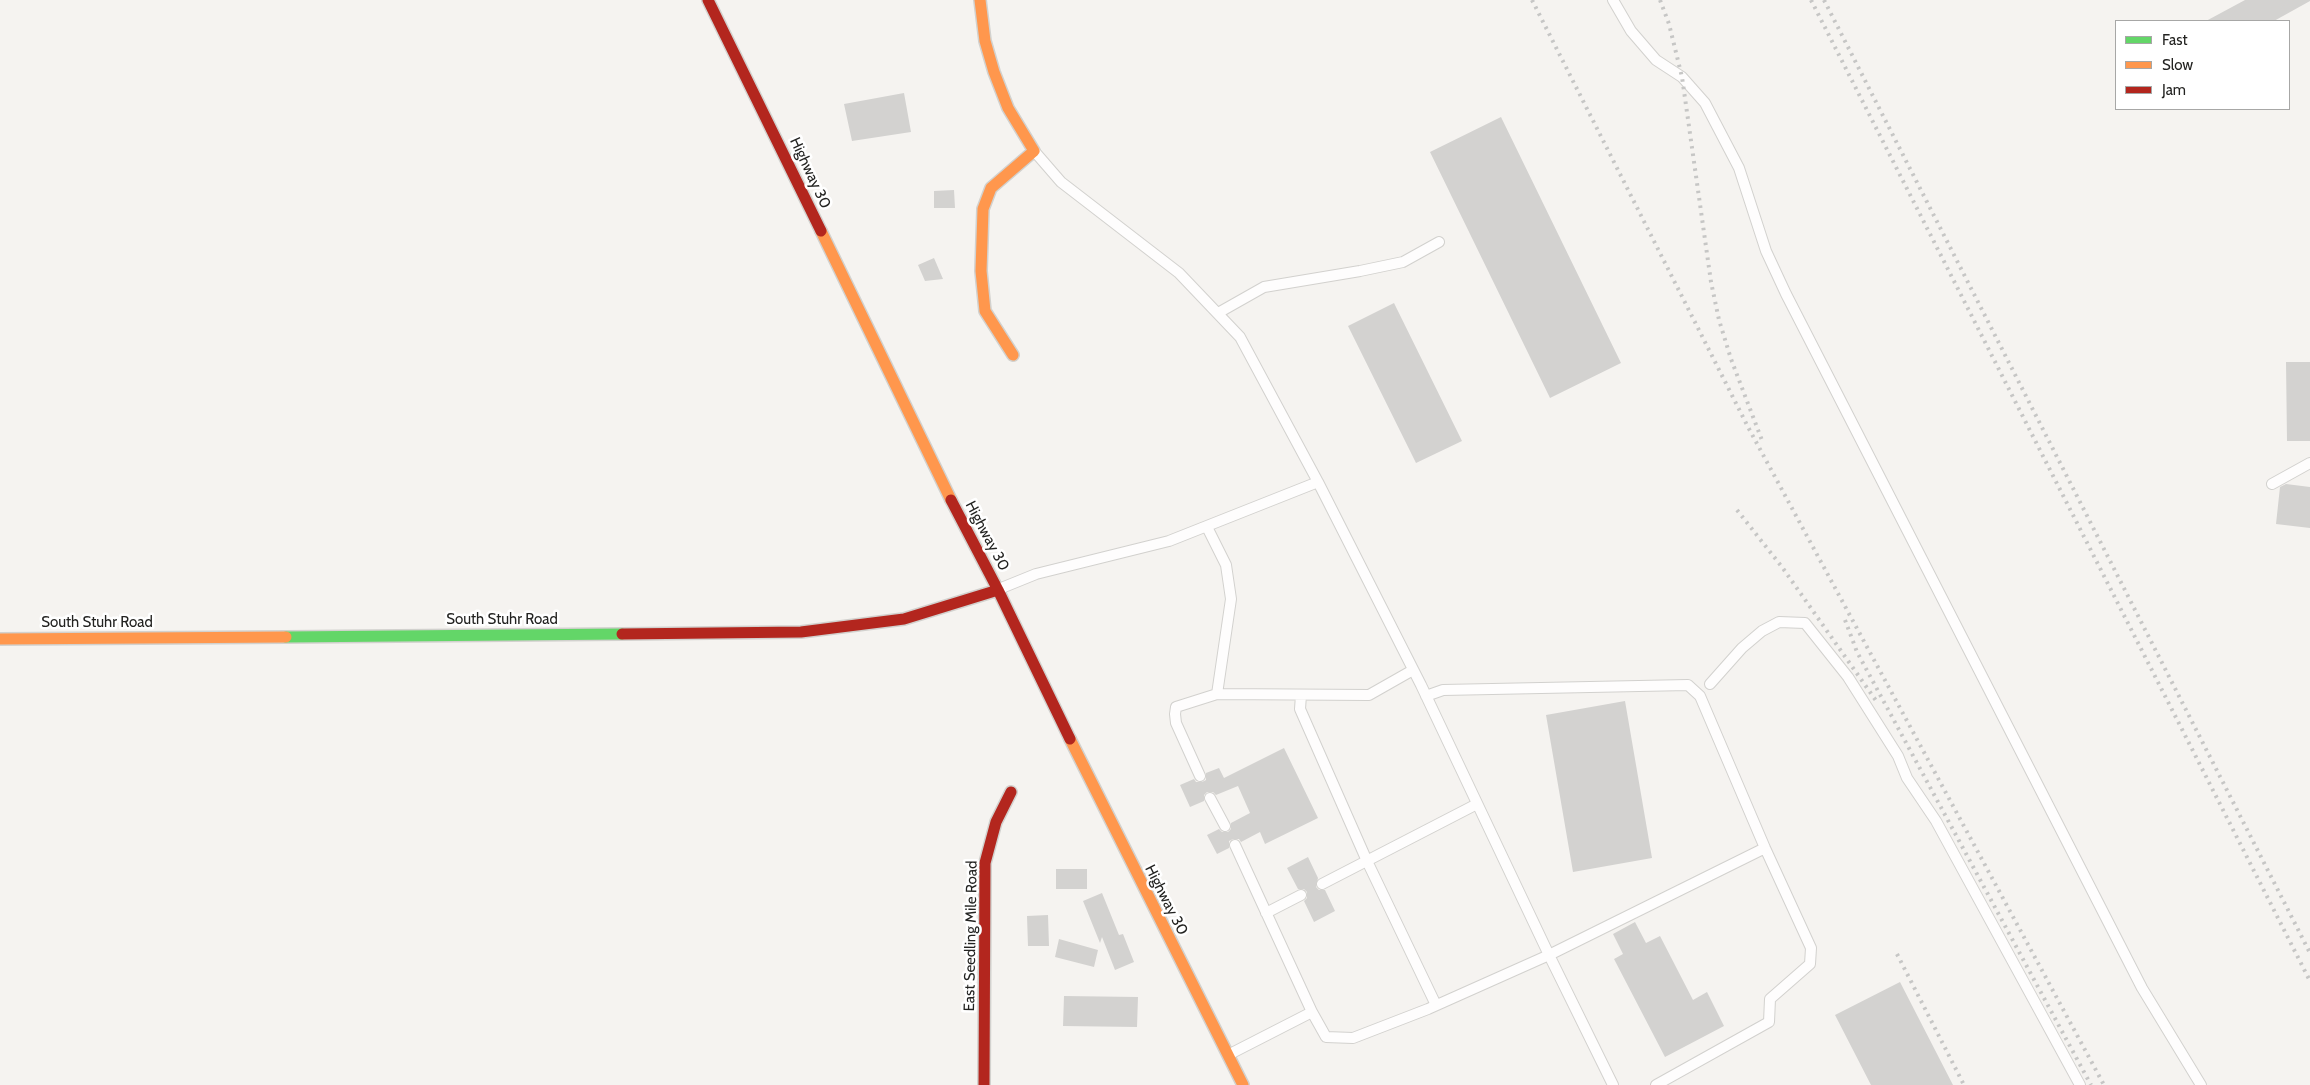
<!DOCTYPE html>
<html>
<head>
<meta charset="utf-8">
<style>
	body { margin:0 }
	#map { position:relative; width:2310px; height:1085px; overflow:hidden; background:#f5f3f0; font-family:Cabin,sans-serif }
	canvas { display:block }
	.legend { position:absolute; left:2115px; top:20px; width:175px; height:90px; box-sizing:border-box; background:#fff; border:1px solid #a7a7a6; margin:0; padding:6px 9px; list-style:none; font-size:15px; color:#232321 }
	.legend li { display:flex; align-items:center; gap:10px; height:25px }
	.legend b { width:25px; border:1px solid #a7a7a6 }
</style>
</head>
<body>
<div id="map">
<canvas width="2310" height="1085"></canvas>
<ul class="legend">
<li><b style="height:6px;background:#63d668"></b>Fast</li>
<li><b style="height:6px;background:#ff974d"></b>Slow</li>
<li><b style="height:6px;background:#b3261e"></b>Jam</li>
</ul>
</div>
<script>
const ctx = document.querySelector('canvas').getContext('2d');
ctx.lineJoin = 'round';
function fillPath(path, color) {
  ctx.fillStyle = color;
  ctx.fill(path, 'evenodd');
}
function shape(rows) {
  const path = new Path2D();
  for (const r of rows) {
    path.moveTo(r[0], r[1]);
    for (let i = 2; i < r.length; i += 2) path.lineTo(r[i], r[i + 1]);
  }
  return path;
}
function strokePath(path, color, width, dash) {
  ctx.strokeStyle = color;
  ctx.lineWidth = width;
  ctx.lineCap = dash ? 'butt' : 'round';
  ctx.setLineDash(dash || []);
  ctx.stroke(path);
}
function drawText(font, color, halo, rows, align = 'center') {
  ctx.font = font + ' Cabin,sans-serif';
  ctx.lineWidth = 5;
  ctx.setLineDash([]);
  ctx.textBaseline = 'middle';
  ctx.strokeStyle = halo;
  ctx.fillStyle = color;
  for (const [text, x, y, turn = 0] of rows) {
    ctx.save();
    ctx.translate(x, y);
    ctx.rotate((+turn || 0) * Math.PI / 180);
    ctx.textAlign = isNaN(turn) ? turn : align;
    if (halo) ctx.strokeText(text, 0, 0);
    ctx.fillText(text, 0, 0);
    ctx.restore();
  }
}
fillPath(shape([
	[2245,0,2310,0,2310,1,2274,21,2206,21],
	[904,93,911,132,852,141,844,104],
	[1501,117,1621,363,1550,398,1430,152],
	[954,190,955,208,934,208,934,191],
	[934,258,943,279,925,281,918,265],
	[1394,303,1462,441,1416,463,1348,326],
	[2286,362,2310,362,2310,441,2287,441],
	[2286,484,2310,487,2310,528,2276,524,2280,487],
	[1625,701,1652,858,1573,872,1546,715],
	[1284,748,1318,818,1265,844,1260,832,1241,842,1239,839,1233,839,1229,841,1229,848,1217,854,1207,835,1219,829,1222,832,1228,832,1231,829,1231,823,1250,813,1238,786,1216,795,1213,792,1207,792,1204,795,1204,801,1190,807,1180,785,1194,779,1196,782,1202,782,1206,780,1206,773,1219,768,1224,778],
	[1308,857,1318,878,1316,887,1319,890,1325,890,1335,911,1314,922,1304,901,1307,898,1307,892,1304,889,1298,889,1287,868],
	[1056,869,1087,869,1087,889,1056,889],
	[1102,893,1119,935,1123,934,1134,962,1115,970,1102,937,1100,943,1083,901],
	[1048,915,1049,946,1028,946,1027,916],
	[1635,922,1646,943,1660,936,1693,1000,1707,992,1724,1026,1665,1057,1614,959,1623,954,1613,934],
	[1059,939,1098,950,1094,967,1055,957],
	[1900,982,1953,1085,1871,1085,1835,1015],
	[1064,996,1138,997,1137,1027,1063,1026]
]), '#d3d2d0');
const lane = shape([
	[1613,0,1631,31,1656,60,1682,77,1705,103,1739,168,1766,251,1786,294,2142,988,2201,1085],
	[1035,152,1061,182,1179,273,1240,337,1318,482,1421,685,1549,955,1613,1085],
	[1218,313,1264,287,1360,271,1403,262,1439,242],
	[2272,484,2310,463],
	[999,589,1036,574,1169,541,1318,482],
	[1710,684,1742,648,1762,631,1779,622,1805,623,1848,677,1898,756,1907,778,1936,821,2080,1085],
	[1217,694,1369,695,1413,670],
	[1301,695,1300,709,1367,861,1436,1005],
	[1426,696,1443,690,1688,685,1700,696,1765,848,1811,948,1810,964,1770,999,1769,1022,1656,1085],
	[1200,776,1176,723,1175,714,1176,707,1217,694,1231,599,1226,565,1207,527],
	[1210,798,1225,826],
	[1235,845,1312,1012],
	[1322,884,1477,804],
	[1266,913,1301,895],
	[1228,1055,1312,1012,1326,1037,1353,1038,1428,1009,1549,955,1765,848]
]);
const fast = shape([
	[286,637,622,634]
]);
const slow = shape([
	[980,0,985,41,994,72,1008,108,1034,151,991,188,983,209,981,271,985,311,1013,355],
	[821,231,951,500],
	[0,639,286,637],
	[1070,739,1243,1085]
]);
const jam = shape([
	[708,0,821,231],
	[951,500,998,590,1070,739],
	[622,634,801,632,904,619,998,590],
	[984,1085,985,863,996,822,1011,792]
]);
strokePath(lane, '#d2d1ce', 12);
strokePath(fast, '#d2d1ce', 14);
strokePath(slow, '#d2d1ce', 14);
strokePath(jam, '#d2d1ce', 14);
strokePath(lane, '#fefdfd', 10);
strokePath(fast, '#63d668', 11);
strokePath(slow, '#ff974d', 11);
strokePath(jam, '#b3261e', 11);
strokePath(shape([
	[1532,0,1748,427,2104,1085],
	[1660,0,1669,24,1682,77,1711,282,1719,320,1731,359,1763,443],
	[1811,0,2310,981],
	[1824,0,2310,953],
	[1737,510,1782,567,1877,702],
	[1845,620,1857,652,2091,1085],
	[1897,954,1964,1085]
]), '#c6c6c5', 4, [2.5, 5]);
drawText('15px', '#232321', '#fff', [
	["Highway 30",810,173,65],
	["Highway 30",987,536,62],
	["South Stuhr Road",502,620],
	["South Stuhr Road",97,623],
	["Highway 30",1166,900,63],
	["East Seedling Mile Road",971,936,-89]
]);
</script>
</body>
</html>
